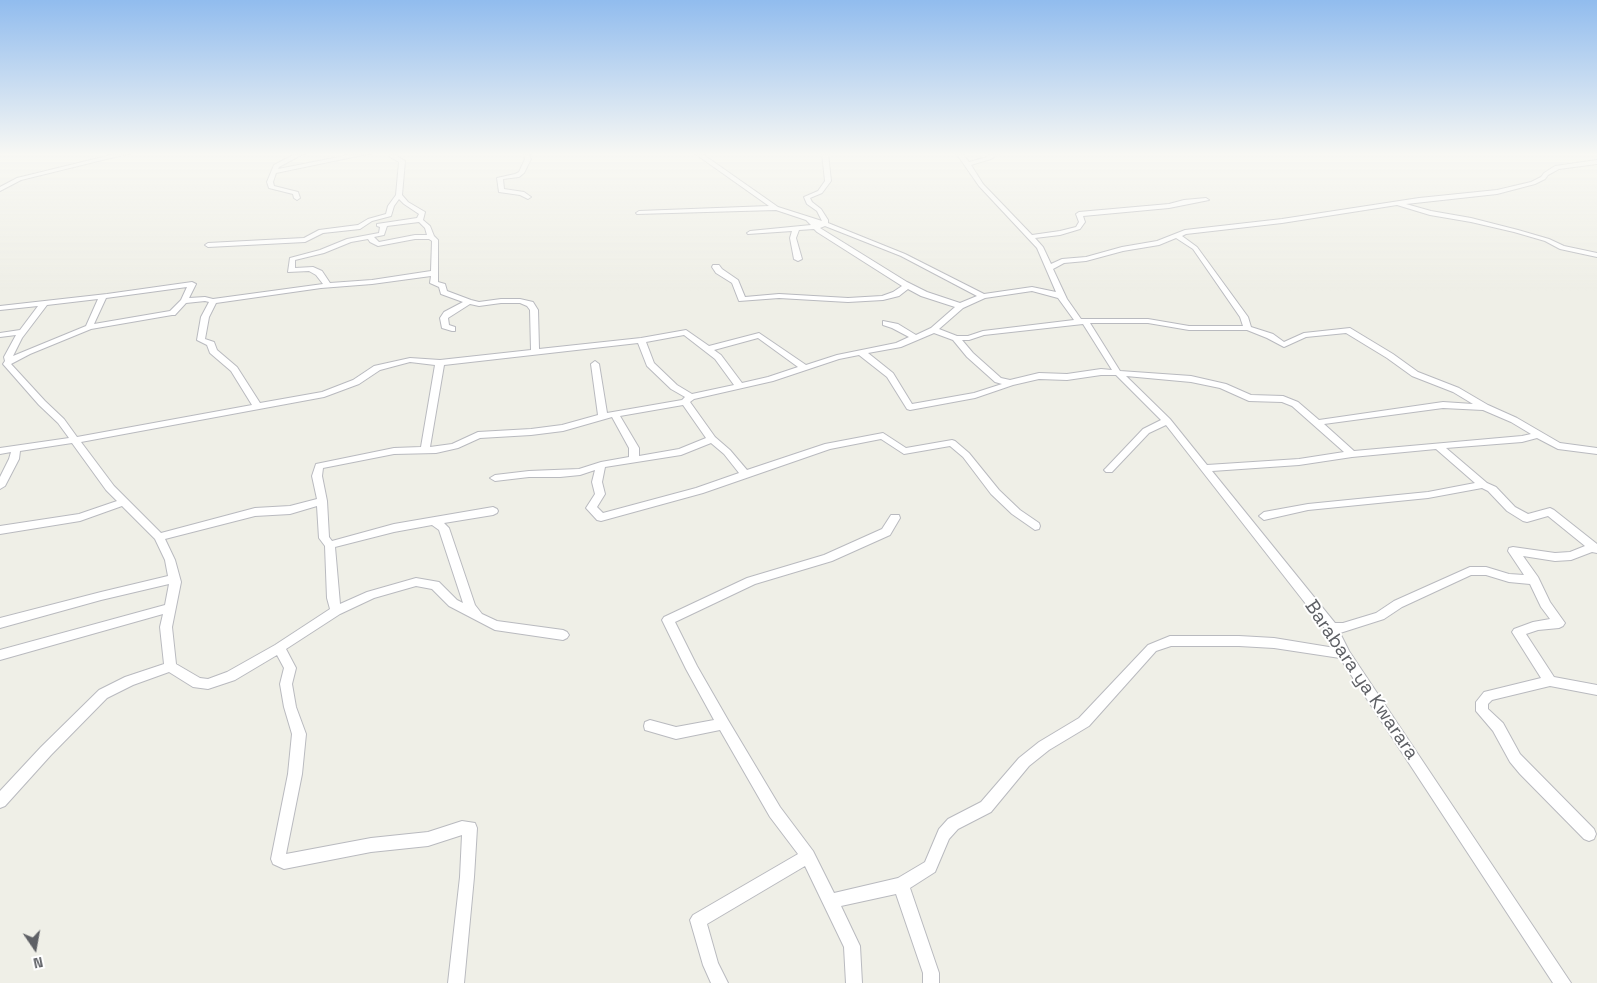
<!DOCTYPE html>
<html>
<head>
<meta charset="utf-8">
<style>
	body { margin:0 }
	#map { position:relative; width:1597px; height:983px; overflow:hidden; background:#efefe7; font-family:"Space Grotesk",sans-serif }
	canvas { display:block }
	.north { position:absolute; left:10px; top:923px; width:50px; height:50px; -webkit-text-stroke:4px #fff; paint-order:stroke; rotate:168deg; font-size:14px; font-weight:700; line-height:20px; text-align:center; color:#5e6065 }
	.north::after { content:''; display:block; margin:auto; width:18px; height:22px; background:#5e6065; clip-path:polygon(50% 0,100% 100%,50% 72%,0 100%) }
</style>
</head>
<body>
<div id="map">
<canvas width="1597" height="983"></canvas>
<div class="north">N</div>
</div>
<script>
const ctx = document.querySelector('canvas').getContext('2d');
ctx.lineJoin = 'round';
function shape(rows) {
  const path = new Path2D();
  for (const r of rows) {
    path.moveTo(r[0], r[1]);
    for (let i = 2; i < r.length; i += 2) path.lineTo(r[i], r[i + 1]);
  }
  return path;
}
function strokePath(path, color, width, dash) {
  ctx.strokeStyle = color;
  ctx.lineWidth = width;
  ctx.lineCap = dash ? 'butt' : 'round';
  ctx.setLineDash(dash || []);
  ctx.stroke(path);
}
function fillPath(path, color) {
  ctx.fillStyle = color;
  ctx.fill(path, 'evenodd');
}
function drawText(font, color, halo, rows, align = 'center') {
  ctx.font = font + ' "Space Grotesk",sans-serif';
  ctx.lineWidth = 4;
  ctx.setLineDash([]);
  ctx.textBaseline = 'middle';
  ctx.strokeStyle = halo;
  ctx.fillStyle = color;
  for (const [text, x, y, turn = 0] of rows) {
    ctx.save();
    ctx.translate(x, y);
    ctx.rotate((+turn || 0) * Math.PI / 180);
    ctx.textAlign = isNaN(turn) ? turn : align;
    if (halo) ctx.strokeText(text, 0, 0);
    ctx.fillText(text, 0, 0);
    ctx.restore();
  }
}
const street = shape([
	[119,153,131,153,21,180,0,191,0,187,17,178,119,153],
	[297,153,305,153,279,167,278,169,359,153,372,153,276,173,273,182,274,186,298,192,300,198,297,200,294,198,293,194,269,188,267,182,274,165,297,153],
	[391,153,397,153,395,155,405,161,402,195,408,202,425,212,423,220,430,226,434,236,438,240,438,282,445,284,447,291,471,300,479,302,501,299,520,299,533,302,538,310,539,349,641,338,686,330,709,346,759,333,806,365,837,355,896,343,909,337,892,328,883,325,883,321,898,324,916,335,931,328,955,307,921,296,908,289,899,296,883,300,848,302,779,298,739,301,732,283,716,273,712,267,713,265,719,265,722,269,738,280,745,297,779,294,848,298,882,296,893,292,902,286,817,232,814,229,799,230,796,238,802,259,798,261,794,259,790,238,792,231,748,234,747,233,750,231,811,225,806,220,776,210,637,214,636,213,639,211,769,206,694,153,701,153,778,207,822,221,817,211,807,204,804,197,818,191,825,181,822,153,828,153,831,181,822,193,810,198,812,202,821,209,828,220,828,223,905,254,984,294,1032,287,1056,292,1037,248,979,186,956,153,962,153,969,162,987,157,992,153,1000,153,991,159,971,165,983,184,1032,235,1060,231,1076,227,1079,222,1076,214,1079,212,1169,204,1184,200,1206,198,1209,200,1169,208,1083,216,1085,222,1080,229,1060,235,1035,238,1043,247,1051,264,1062,259,1086,257,1122,247,1157,241,1185,230,1282,219,1419,198,1497,190,1531,182,1541,177,1544,173,1555,166,1597,160,1597,164,1559,169,1548,175,1545,179,1535,184,1497,194,1406,204,1431,211,1471,218,1518,230,1549,239,1564,246,1597,253,1597,257,1560,249,1545,241,1514,232,1471,222,1430,215,1397,205,1282,223,1186,234,1182,236,1197,247,1248,317,1251,327,1273,334,1284,342,1304,333,1350,328,1393,354,1418,372,1459,388,1488,405,1517,418,1560,443,1597,448,1597,454,1558,449,1537,438,1522,442,1446,448,1487,483,1496,487,1515,507,1528,514,1550,508,1554,510,1597,544,1597,553,1592,552,1571,560,1555,561,1523,556,1538,577,1550,602,1565,623,1563,626,1559,628,1538,630,1526,634,1554,677,1597,685,1597,695,1550,686,1492,700,1488,704,1488,709,1503,723,1520,754,1594,829,1596,834,1594,839,1589,841,1584,839,1520,774,1510,762,1493,731,1476,711,1476,702,1484,692,1541,678,1512,632,1514,629,1533,622,1550,619,1541,607,1530,584,1509,582,1486,575,1471,575,1402,607,1384,619,1340,633,1349,651,1571,983,1553,983,1340,658,1274,648,1239,646,1171,646,1156,651,1089,726,1049,750,1029,766,991,812,958,829,949,839,935,872,910,888,939,973,939,983,923,983,923,973,896,894,841,906,860,946,862,983,846,983,844,947,805,866,707,924,718,963,728,983,711,983,703,965,690,920,693,915,798,854,770,817,720,730,676,739,645,730,644,726,645,722,650,720,676,727,714,720,686,669,662,620,664,617,747,578,824,555,882,529,891,515,899,515,900,518,890,535,832,561,755,584,675,622,697,666,728,720,780,807,813,851,834,893,898,878,925,862,939,829,948,819,981,802,1019,758,1039,742,1079,718,1148,645,1170,636,1239,636,1274,638,1335,648,1327,631,1166,425,1149,433,1112,472,1106,472,1104,470,1106,468,1143,429,1161,420,1116,375,1101,375,1067,380,1039,379,1013,385,975,398,910,410,907,409,887,377,859,355,839,359,773,381,694,399,690,402,715,437,730,450,747,470,825,444,883,433,906,448,952,440,955,441,969,453,999,490,1020,510,1039,523,1040,526,1039,529,1035,530,1012,514,991,494,963,457,950,446,904,454,881,439,830,449,703,493,601,521,597,520,586,508,595,494,592,482,595,470,580,475,560,477,529,477,495,481,490,478,495,475,529,471,579,469,601,462,629,457,629,448,612,417,563,431,531,435,480,438,458,448,436,453,394,454,323,468,322,476,327,501,329,537,332,541,394,524,493,507,497,509,498,511,497,513,493,515,444,523,449,528,475,605,482,614,497,621,563,630,567,632,569,635,567,638,563,640,495,630,449,606,432,589,416,586,374,598,340,614,286,649,296,668,292,684,296,707,306,734,302,774,286,854,371,838,428,832,462,821,475,823,477,828,474,877,464,983,448,983,460,877,462,835,428,846,371,852,284,869,273,864,271,859,288,774,292,734,284,707,280,684,284,668,277,655,235,680,208,689,193,687,169,672,133,685,107,698,51,755,5,806,0,808,0,791,41,747,99,690,125,677,164,664,160,627,163,614,0,660,0,650,165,605,169,584,101,600,0,628,0,618,101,592,168,576,165,560,155,539,122,506,80,521,0,534,0,526,79,514,117,501,106,490,72,443,20,451,19,459,5,486,0,489,0,477,9,459,11,452,0,454,0,448,69,438,58,423,39,405,3,364,5,361,4,357,16,335,0,337,0,333,20,330,38,306,0,310,0,306,107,294,192,282,196,284,189,298,205,297,213,299,323,284,316,275,309,271,288,272,290,258,320,250,347,239,379,233,380,227,377,226,377,224,417,218,419,214,404,204,399,199,394,206,391,216,372,221,360,229,323,233,305,242,208,247,205,245,208,243,304,238,319,230,358,225,368,219,386,214,388,206,396,195,399,162,390,157,391,153],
	[419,222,425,228,427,235,415,235,379,242,374,237,384,235,387,226,419,222],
	[825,226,901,256,977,296,960,303,927,292,907,282,820,228,825,226],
	[1176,238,1193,249,1240,317,1243,326,1189,326,1148,319,1081,319,1067,299,1053,269,1064,263,1086,261,1123,251,1159,245,1176,238],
	[368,239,370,242,378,246,415,239,429,239,432,241,431,271,372,280,330,283,322,271,313,267,295,268,295,260,324,253,351,242,368,239],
	[431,276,430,283,439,287,441,294,463,302,444,312,440,318,442,328,452,331,455,331,455,327,449,325,448,318,470,304,479,306,501,303,520,303,527,306,530,310,531,350,440,360,410,358,374,366,353,380,322,392,260,403,237,367,217,350,214,342,205,339,209,317,216,303,321,288,372,284,431,276],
	[187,287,181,300,170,311,94,324,106,298,187,287],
	[1032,291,1058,298,1074,320,983,331,968,336,957,336,939,329,963,308,985,298,1032,291],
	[98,299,86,326,13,356,22,338,47,305,98,299],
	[205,301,209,302,201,317,197,340,207,345,210,353,231,371,252,405,77,437,64,419,45,401,11,364,30,354,91,329,172,315,175,315,186,303,205,301],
	[1090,323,1148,323,1189,330,1247,330,1267,338,1284,347,1306,337,1346,333,1387,358,1412,376,1453,392,1473,404,1443,402,1319,420,1298,402,1283,396,1251,395,1226,384,1191,376,1120,371,1090,323],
	[1083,324,1112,370,1101,369,1067,374,1039,373,1010,380,1001,378,973,353,962,340,969,340,984,335,1083,324],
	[934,333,953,340,967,357,995,382,1002,384,974,393,912,404,893,373,868,353,901,347,934,333],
	[684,335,715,359,734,385,692,394,677,385,654,363,646,342,684,335],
	[758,338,798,367,768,377,742,383,721,355,714,350,758,338],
	[638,343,647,366,671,389,685,397,682,400,607,413,599,364,595,361,591,364,598,415,562,425,531,429,478,432,452,444,430,447,444,365,638,343],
	[410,362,435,365,421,447,394,448,316,464,312,476,317,499,290,506,255,508,161,533,114,486,81,442,324,397,359,384,380,370,410,362],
	[1126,376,1191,382,1220,388,1249,401,1282,402,1292,406,1344,452,1299,459,1207,465,1170,419,1126,376],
	[683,405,706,438,679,449,639,456,639,448,620,416,683,405],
	[1443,408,1483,410,1511,422,1531,434,1522,436,1354,451,1324,424,1443,408],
	[711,443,724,454,739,473,696,488,603,513,597,507,605,494,602,482,605,467,681,455,711,443],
	[1436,449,1475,483,1428,492,1308,504,1264,512,1259,516,1264,520,1308,510,1428,498,1482,488,1488,491,1507,511,1523,521,1527,522,1548,516,1585,546,1570,552,1555,553,1513,547,1509,548,1508,551,1524,575,1509,574,1486,567,1470,567,1394,601,1376,613,1343,623,1335,623,1212,471,1299,465,1352,457,1436,449],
	[317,506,319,538,325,546,327,598,330,609,275,645,227,672,208,679,200,678,176,664,172,627,181,582,175,560,165,539,255,516,290,514,317,506],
	[432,525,439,530,463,603,457,600,439,582,416,578,367,592,340,604,335,547,394,532,432,525],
	[524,153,532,153,529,155,531,159,524,173,519,177,503,179,504,189,524,192,531,197,528,199,520,195,499,192,497,178,515,174,519,172,525,159,524,153]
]);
strokePath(street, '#b9babf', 2);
fillPath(street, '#fff');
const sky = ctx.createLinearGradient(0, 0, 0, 291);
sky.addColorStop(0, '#91bcee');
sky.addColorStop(0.53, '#f8f8f4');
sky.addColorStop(1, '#f8f8f400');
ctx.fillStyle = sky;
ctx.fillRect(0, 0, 1597, 291);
drawText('19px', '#5e6065', '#fff', [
	["Barabara ya Kwarara",1361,680,56]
]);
</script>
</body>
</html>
